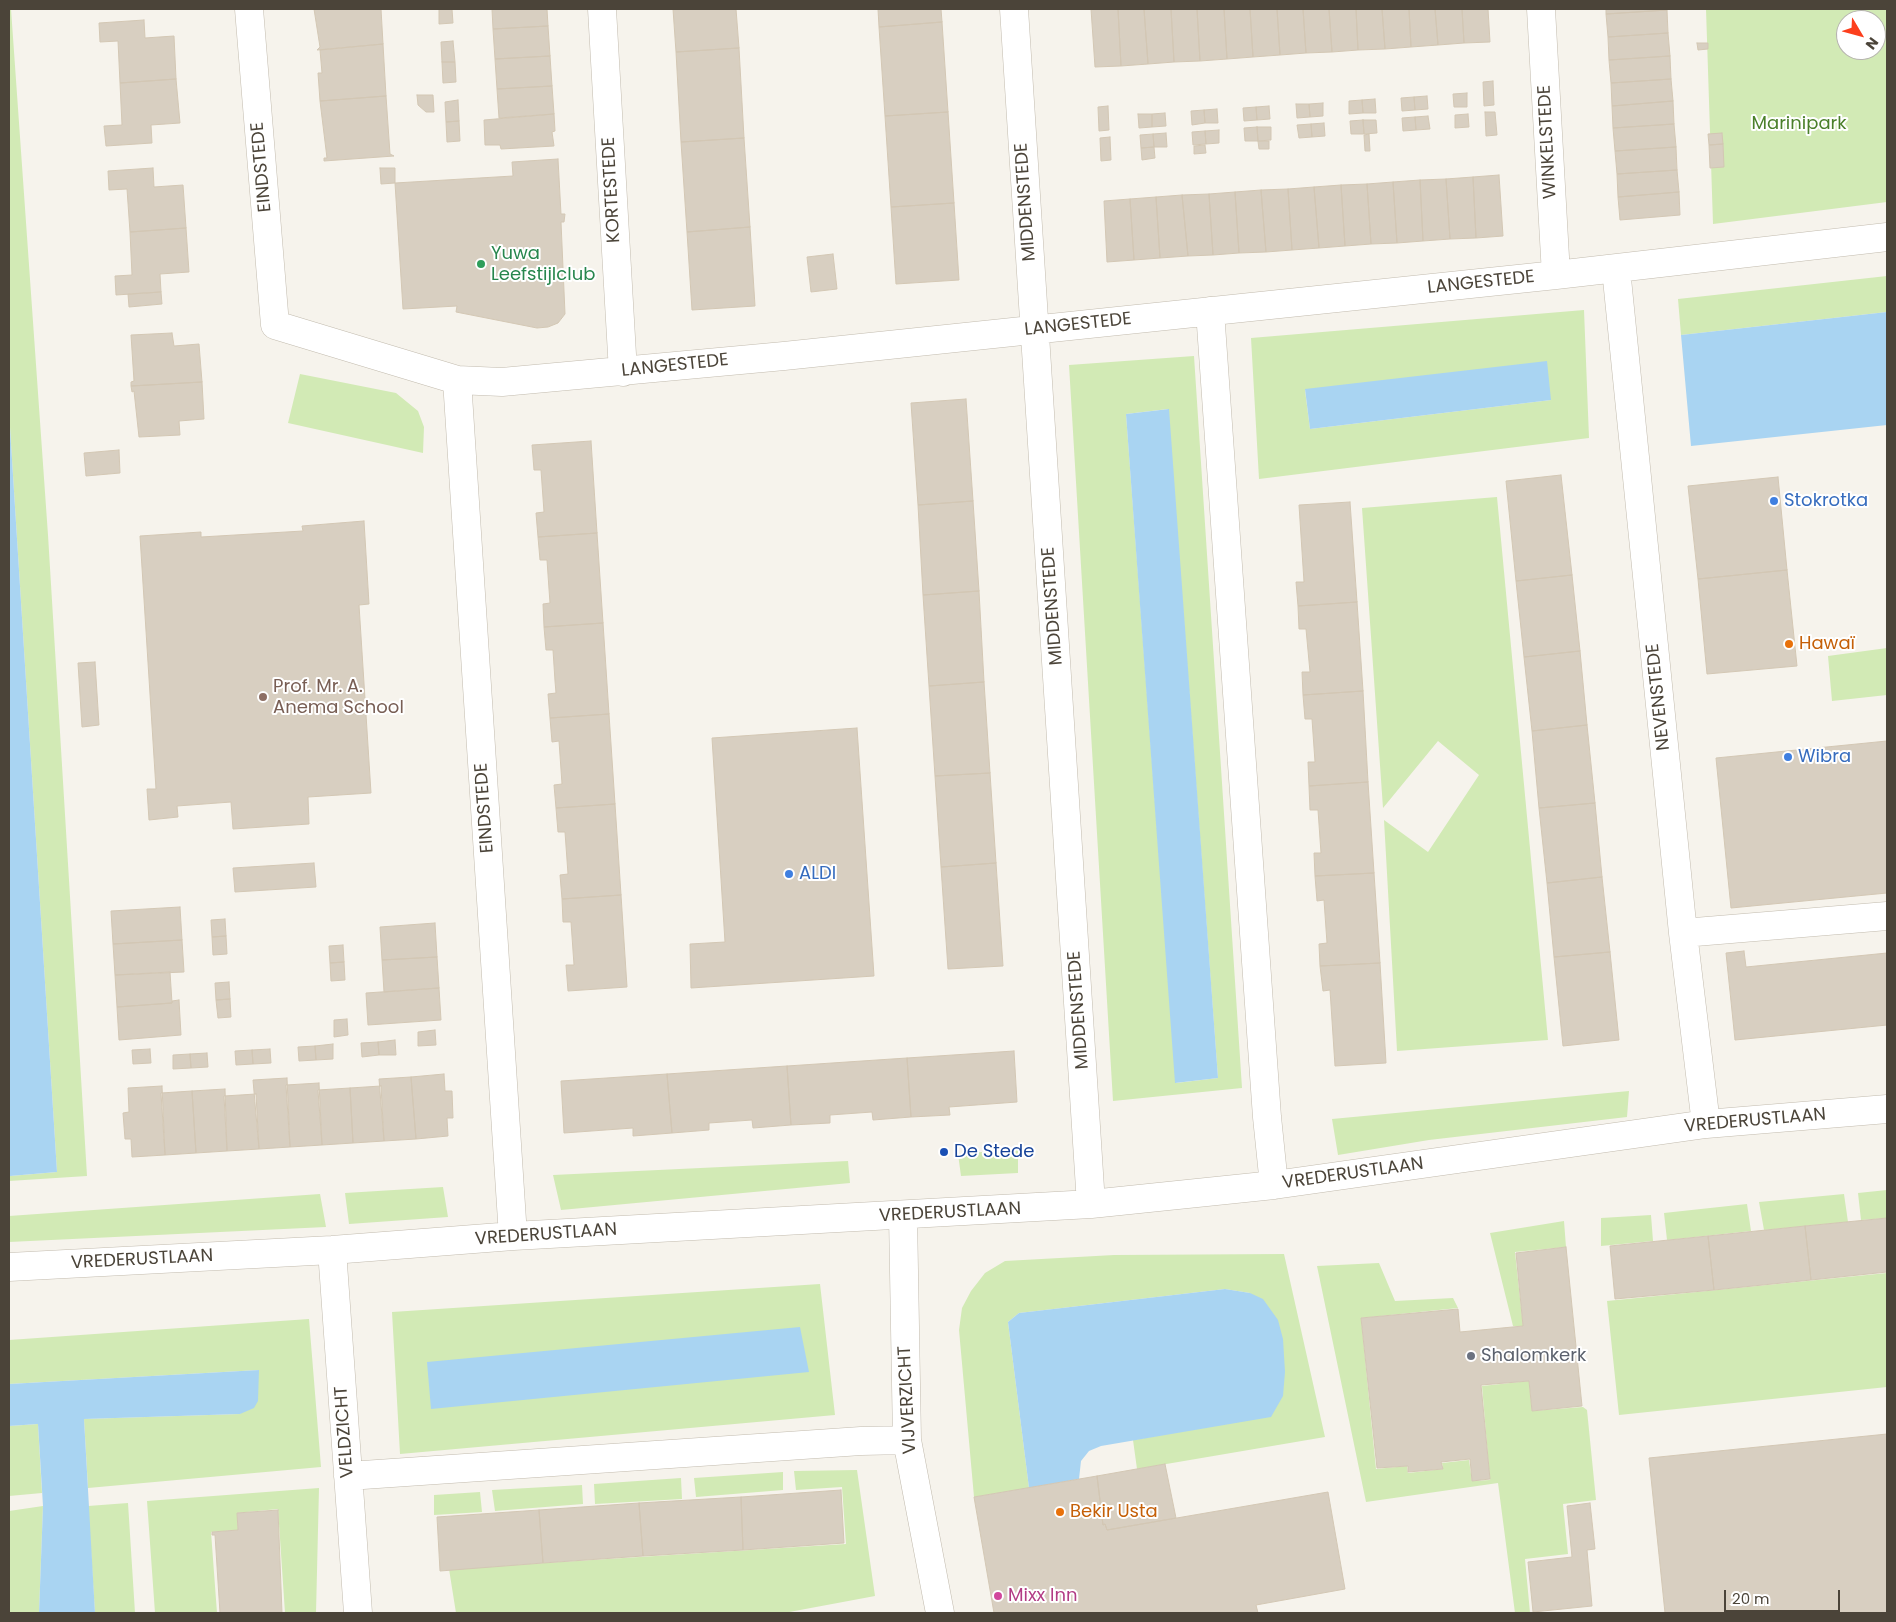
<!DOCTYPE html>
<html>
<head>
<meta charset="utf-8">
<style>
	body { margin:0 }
	#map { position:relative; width:1896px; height:1622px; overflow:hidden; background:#f6f3ec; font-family:Poppins,sans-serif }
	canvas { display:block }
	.frame { position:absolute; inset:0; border:10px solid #4b4439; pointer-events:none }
	.north { position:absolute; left:1836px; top:10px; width:50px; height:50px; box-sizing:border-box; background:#fff; border:1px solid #b7b4b0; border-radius:50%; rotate:127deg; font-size:14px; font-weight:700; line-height:20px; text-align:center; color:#4b4439 }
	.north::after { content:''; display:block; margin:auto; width:18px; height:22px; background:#fc3f1d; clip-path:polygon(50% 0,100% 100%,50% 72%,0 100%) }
	.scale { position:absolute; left:1724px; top:1590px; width:116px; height:22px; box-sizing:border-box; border:2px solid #4b4439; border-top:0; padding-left:6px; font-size:15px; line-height:18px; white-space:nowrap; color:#4b4439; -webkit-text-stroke:4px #fff; paint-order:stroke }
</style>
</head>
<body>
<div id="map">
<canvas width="1896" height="1622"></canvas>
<div class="frame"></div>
<div class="north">N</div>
<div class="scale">20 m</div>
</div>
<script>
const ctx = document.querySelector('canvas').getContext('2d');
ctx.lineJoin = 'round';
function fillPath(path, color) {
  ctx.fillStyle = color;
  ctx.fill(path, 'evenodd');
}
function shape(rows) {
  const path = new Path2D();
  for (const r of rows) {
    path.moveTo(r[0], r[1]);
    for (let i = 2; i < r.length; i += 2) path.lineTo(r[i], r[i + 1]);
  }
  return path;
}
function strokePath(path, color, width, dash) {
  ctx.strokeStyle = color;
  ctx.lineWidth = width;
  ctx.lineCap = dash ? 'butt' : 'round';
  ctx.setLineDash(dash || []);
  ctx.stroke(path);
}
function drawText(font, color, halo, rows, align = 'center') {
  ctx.font = font + ' Poppins,sans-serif';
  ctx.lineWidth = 4;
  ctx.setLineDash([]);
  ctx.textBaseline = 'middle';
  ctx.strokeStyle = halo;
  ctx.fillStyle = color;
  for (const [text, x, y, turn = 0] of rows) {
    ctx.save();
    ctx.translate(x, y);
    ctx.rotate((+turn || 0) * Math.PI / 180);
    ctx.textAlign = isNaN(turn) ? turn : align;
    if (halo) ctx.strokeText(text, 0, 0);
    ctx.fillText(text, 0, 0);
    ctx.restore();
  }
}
fillPath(shape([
	[9,9,11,9,48,535,87,1176,9,1181,9,1163,10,1176,57,1172,9,412],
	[1706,9,1887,9,1887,202,1713,224],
	[1846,20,1876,20,1876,50,1846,50],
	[1887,276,1887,312,1681,335,1678,299],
	[1584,310,1589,438,1259,479,1251,338],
	[1305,390,1551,400,1310,429],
	[1194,356,1242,1088,1113,1101,1069,365],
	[1168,409,1218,1078,1176,1083,1126,414],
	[300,374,396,393,418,411,424,427,423,453,288,423],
	[1497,497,1548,1040,1397,1051,1384,820,1428,852,1479,775,1438,741,1383,808,1362,508],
	[1887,648,1887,695,1832,701,1828,656],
	[1629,1091,1627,1117,1429,1140,1338,1155,1332,1119],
	[1018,1149,1018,1173,961,1176,958,1154],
	[848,1161,850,1183,561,1210,553,1175],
	[443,1187,448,1217,349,1224,345,1193],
	[1887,1190,1887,1218,1861,1220,1858,1193],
	[320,1194,326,1227,9,1242,9,1216],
	[1844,1194,1848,1222,1764,1230,1759,1202],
	[1747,1204,1751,1231,1667,1240,1664,1213],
	[1651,1215,1653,1241,1601,1246,1601,1218],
	[1564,1221,1566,1247,1515,1252,1523,1326,1513,1326,1490,1233],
	[1284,1254,1325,1437,1137,1469,1133,1440,1271,1416,1250,1293,1225,1289,1019,1313,1008,1322,1029,1488,974,1497,959,1330,962,1308,971,1291,985,1273,1005,1261,1114,1255],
	[1379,1263,1395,1301,1453,1298,1458,1308,1361,1318,1376,1469,1407,1466,1408,1473,1443,1469,1442,1463,1469,1460,1472,1481,1490,1480,1482,1386,1529,1381,1532,1411,1583,1407,1587,1410,1596,1500,1563,1504,1568,1554,1525,1559,1530,1613,1515,1613,1498,1483,1366,1502,1317,1266],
	[1887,1273,1887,1387,1619,1415,1607,1301],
	[820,1284,835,1415,400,1454,392,1312],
	[309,1319,321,1467,88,1488,84,1419,240,1414,259,1370,9,1384,9,1340],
	[38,1424,42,1493,9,1496,9,1426],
	[857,1470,875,1596,784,1613,456,1613,449,1569,846,1544,842,1487,796,1490,794,1471],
	[783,1472,783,1490,696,1497,694,1478],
	[681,1478,682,1499,595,1504,594,1484],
	[582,1485,583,1504,495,1511,492,1490],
	[319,1488,316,1613,285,1613,278,1509,237,1513,238,1530,211,1532,217,1613,155,1613,147,1501],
	[480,1492,482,1512,434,1515,434,1495],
	[128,1503,135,1613,95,1613,88,1506],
	[43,1506,39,1613,9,1613,9,1511]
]), '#d2eab5');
fillPath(shape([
	[1887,312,1887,425,1691,446,1681,335],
	[1547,361,1551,400,1310,429,1305,389],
	[1169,409,1218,1078,1175,1083,1126,414],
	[9,412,57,1172,10,1176,9,1163],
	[1225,1289,1250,1293,1263,1299,1278,1320,1283,1339,1285,1372,1283,1396,1271,1417,1101,1446,1089,1451,1081,1461,1079,1479,1029,1488,1008,1322,1019,1313],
	[800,1327,809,1372,431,1409,427,1362],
	[259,1370,258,1401,254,1408,240,1414,84,1419,95,1613,39,1613,43,1506,38,1424,9,1426,9,1384]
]), '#a9d4f2');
const building = shape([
	[314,9,381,9,383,44,317,50,320,47,314,9],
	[439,9,452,9,453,23,439,24,439,9],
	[492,9,547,9,548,26,493,29,492,9],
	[673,9,736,9,739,48,676,52,673,9],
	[878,9,941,9,942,22,879,27,878,9],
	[1091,9,1118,9,1121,66,1095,67,1091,9],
	[1118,9,1144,9,1148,64,1121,66,1118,9],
	[1144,9,1171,9,1174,62,1148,64,1144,9],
	[1171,9,1197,9,1200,61,1174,62,1171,9],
	[1197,9,1224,9,1227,59,1200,61,1197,9],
	[1224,9,1250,9,1253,57,1227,59,1224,9],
	[1250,9,1277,9,1280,55,1253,57,1250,9],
	[1277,9,1303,9,1306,53,1280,55,1277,9],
	[1303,9,1329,9,1332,52,1306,53,1303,9],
	[1329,9,1356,9,1358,50,1332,52,1329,9],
	[1356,9,1382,9,1385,49,1358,50,1356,9],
	[1382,9,1409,9,1411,47,1385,49,1382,9],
	[1409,9,1435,9,1438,45,1411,47,1409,9],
	[1435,9,1462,9,1464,43,1438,45,1435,9],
	[1462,9,1488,9,1490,42,1464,43,1462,9],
	[1606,9,1667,9,1667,10,1606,14,1606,9],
	[1667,10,1668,33,1608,37,1606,14,1667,10],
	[144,20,145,38,174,36,176,79,120,83,118,41,100,42,99,23,144,20],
	[942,22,948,112,885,116,879,27,942,22],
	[548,26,550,56,495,59,493,29,548,26],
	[1668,33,1670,56,1609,60,1608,37,1668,33],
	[453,41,455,62,442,62,441,42,453,41],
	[1697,43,1708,43,1708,49,1698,50,1697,43],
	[383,44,386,96,320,101,318,73,322,73,320,50,383,44],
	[739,48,744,138,681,142,676,52,739,48],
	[550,56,552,86,497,89,495,59,550,56],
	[1670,56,1671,79,1611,83,1609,60,1670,56],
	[442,62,455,62,456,82,443,83,442,62],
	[176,79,180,123,151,125,152,143,106,146,104,126,122,125,120,83,176,79],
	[1671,79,1673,101,1612,106,1611,83,1671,79],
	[1493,81,1494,105,1484,106,1483,82,1493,81],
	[552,86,554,114,499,118,497,89,552,86],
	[1467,93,1467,107,1454,107,1453,94,1467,93],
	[417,95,433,95,434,112,426,112,418,105,417,95],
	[386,96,390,154,394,156,324,161,324,158,327,158,320,101,386,96],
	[1427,96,1428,109,1415,110,1414,97,1427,96],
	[1414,97,1415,110,1402,111,1401,98,1414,97],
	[1375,99,1376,113,1363,113,1362,100,1375,99],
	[458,100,459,121,446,122,445,102,458,100],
	[1362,100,1363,113,1349,114,1349,101,1362,100],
	[1673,101,1674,124,1613,128,1612,106,1673,101],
	[1323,103,1323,116,1310,117,1309,104,1323,103],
	[1296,104,1309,104,1310,117,1297,118,1296,104],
	[1108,106,1109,130,1099,131,1098,107,1108,106],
	[1269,106,1270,119,1257,120,1256,107,1269,106],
	[1256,107,1257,120,1244,121,1243,108,1256,107],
	[1217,109,1218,123,1205,123,1204,110,1217,109],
	[1204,110,1205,123,1192,125,1191,111,1204,110],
	[948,112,954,203,891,207,885,116,948,112],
	[1485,112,1495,112,1497,135,1486,136,1485,112],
	[1165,113,1166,126,1152,127,1152,114,1165,113],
	[554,114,555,131,552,132,554,146,501,149,500,145,485,145,484,120,554,114],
	[1138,114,1152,114,1152,127,1139,128,1138,114],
	[1468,114,1469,127,1455,128,1455,115,1468,114],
	[1428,116,1430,129,1416,130,1415,117,1428,116],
	[1415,117,1416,130,1403,131,1402,118,1415,117],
	[1363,120,1376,120,1377,133,1364,134,1363,120],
	[1363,120,1364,134,1351,134,1350,121,1363,120],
	[459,121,460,141,447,142,446,122,459,121],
	[1324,123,1325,136,1312,137,1311,124,1324,123],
	[1311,124,1312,137,1299,138,1297,125,1311,124],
	[1674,124,1676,147,1615,151,1613,128,1674,124],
	[1257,127,1271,127,1271,140,1258,141,1257,127],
	[1257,127,1258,141,1245,141,1244,128,1257,127],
	[1219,130,1219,143,1206,144,1205,131,1219,130],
	[1205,131,1206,144,1193,145,1192,132,1205,131],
	[1166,133,1167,147,1154,147,1153,134,1166,133],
	[1722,133,1723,144,1709,145,1708,134,1722,133],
	[1153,134,1154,147,1141,148,1140,135,1153,134],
	[1369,134,1370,151,1365,151,1364,135,1369,134],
	[1110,137,1111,160,1101,161,1100,138,1110,137],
	[744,138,750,227,687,232,681,142,744,138],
	[1258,141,1269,141,1269,149,1259,149,1258,141],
	[1723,144,1724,167,1710,168,1709,145,1723,144],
	[1205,145,1206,153,1194,154,1194,146,1205,145],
	[1154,147,1155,158,1142,160,1141,148,1154,147],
	[1676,147,1677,170,1617,174,1615,151,1676,147],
	[558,159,561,214,565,214,564,222,561,222,565,314,558,323,548,327,537,328,456,312,457,306,403,309,395,183,513,176,512,162,558,159],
	[153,168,154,187,183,185,186,228,130,232,127,189,109,190,108,171,153,168],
	[380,168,395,168,395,183,381,184,380,168],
	[1677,170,1679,192,1618,197,1617,174,1677,170],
	[1499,175,1503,236,1476,238,1473,177,1499,175],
	[1473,177,1476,238,1450,239,1446,179,1473,177],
	[1446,179,1450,239,1423,241,1420,180,1446,179],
	[1420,180,1423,241,1397,243,1393,182,1420,180],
	[1393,182,1397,243,1371,244,1367,184,1393,182],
	[1367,184,1371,244,1345,246,1341,185,1367,184],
	[1341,185,1345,246,1319,248,1314,187,1341,185],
	[1314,187,1319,248,1292,250,1288,189,1314,187],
	[1288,189,1292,250,1266,252,1261,190,1288,189],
	[1261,190,1266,252,1239,253,1235,192,1261,190],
	[1235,192,1239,253,1213,255,1209,194,1235,192],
	[1679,192,1680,215,1620,220,1618,197,1679,192],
	[1209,194,1213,255,1188,256,1182,195,1209,194],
	[1182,195,1188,256,1160,258,1156,197,1182,195],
	[1156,197,1160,258,1134,260,1130,199,1156,197],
	[1130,199,1134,260,1107,262,1104,201,1130,199],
	[954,203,959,280,896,284,891,207,954,203],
	[750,227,755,306,692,310,687,232,750,227],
	[186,228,189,272,160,274,161,292,116,295,115,276,132,275,130,232,186,228],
	[833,254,837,289,811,292,807,257,833,254],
	[161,292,162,304,129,307,128,294,161,292],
	[172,333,174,346,199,344,202,382,131,386,131,382,134,381,131,335,172,333],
	[202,382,204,419,179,421,180,435,139,437,134,391,132,392,131,386,202,382],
	[966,399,973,501,918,505,911,403,966,399],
	[591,441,597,533,538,537,536,513,544,512,541,470,534,470,532,445,591,441],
	[119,450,120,473,86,476,84,453,119,450],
	[1561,475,1572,575,1516,581,1506,481,1561,475],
	[1778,477,1787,570,1698,579,1688,486,1778,477],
	[973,501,979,591,923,595,918,505,973,501],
	[1350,502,1357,602,1298,606,1296,582,1304,582,1299,505,1350,502],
	[364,521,369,604,359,605,371,793,308,797,309,824,233,829,231,802,177,806,178,817,149,820,147,789,156,789,140,536,201,532,201,537,303,531,302,526,364,521],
	[597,533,603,623,544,627,543,604,550,603,549,589,547,560,540,560,538,537,597,533],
	[1787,570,1797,666,1707,674,1698,579,1787,570],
	[1572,575,1580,651,1524,657,1516,581,1572,575],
	[979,591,984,682,929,686,923,595,979,591],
	[1357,602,1363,691,1303,695,1302,672,1310,672,1306,629,1299,629,1298,606,1357,602],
	[603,623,609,714,550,718,548,694,556,693,555,681,553,650,546,650,544,627,603,623],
	[1580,651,1587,725,1532,731,1524,657,1580,651],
	[95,662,99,725,82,727,78,663,95,662],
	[984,682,990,773,935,776,929,686,984,682],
	[1363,691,1368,782,1309,786,1308,762,1315,762,1312,719,1305,719,1303,695,1363,691],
	[609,714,615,804,556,808,554,785,562,784,559,741,552,742,550,718,609,714],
	[1587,725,1595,803,1539,808,1532,731,1587,725],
	[857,728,874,976,691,988,690,944,725,942,712,738,857,728],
	[1887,741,1887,893,1731,908,1716,758,1887,741],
	[990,773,996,863,941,867,935,776,990,773],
	[1368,782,1374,873,1315,876,1314,853,1321,853,1318,810,1310,810,1309,786,1368,782],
	[1595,803,1602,877,1547,883,1539,808,1595,803],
	[615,804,621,895,562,899,560,875,568,874,565,832,558,832,556,808,615,804],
	[314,863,316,887,235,892,233,868,314,863],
	[996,863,1003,966,948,969,941,867,996,863],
	[1374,873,1380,963,1320,966,1319,944,1327,943,1324,900,1317,901,1315,876,1374,873],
	[1602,877,1610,952,1554,957,1547,883,1602,877],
	[621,895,627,987,568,991,566,965,574,965,571,922,563,922,562,899,621,895],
	[180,907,182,940,113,944,111,911,180,907],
	[225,919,226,936,212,937,211,920,225,919],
	[435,923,437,957,382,960,380,927,435,923],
	[226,936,227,954,213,955,212,937,226,936],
	[182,940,184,972,115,975,113,944,182,940],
	[343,945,344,962,330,963,329,946,343,945],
	[1744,951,1746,967,1887,953,1887,1025,1735,1040,1726,953,1744,951],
	[1610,952,1619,1040,1563,1046,1554,957,1610,952],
	[437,957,439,988,384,992,382,960,437,957],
	[344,962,345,980,331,981,330,963,344,962],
	[1380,963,1386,1063,1335,1066,1330,990,1323,991,1320,966,1380,963],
	[170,972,172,1003,117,1007,115,975,170,972],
	[229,982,230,999,216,1000,215,983,229,982],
	[439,988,441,1020,368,1025,366,993,439,988],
	[230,999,231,1017,218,1018,216,1000,230,999],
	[179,1000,181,1035,119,1040,117,1007,172,1003,172,1001,179,1000],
	[347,1019,348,1035,334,1037,334,1020,347,1019],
	[435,1030,436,1045,418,1046,418,1032,435,1030],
	[395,1040,396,1055,379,1055,378,1042,395,1040],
	[378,1042,379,1055,362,1057,361,1043,378,1042],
	[333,1044,333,1059,316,1060,315,1046,333,1044],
	[315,1046,316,1060,299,1061,298,1047,315,1046],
	[150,1049,151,1063,133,1064,132,1050,150,1049],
	[270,1049,271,1063,253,1064,252,1050,270,1049],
	[252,1050,253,1064,236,1065,235,1051,252,1050],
	[1014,1051,1017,1102,949,1107,950,1115,911,1117,907,1058,1014,1051],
	[207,1053,208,1067,191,1068,190,1054,207,1053],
	[190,1054,191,1068,173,1069,173,1055,190,1054],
	[907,1058,911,1117,873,1120,872,1112,830,1115,830,1123,791,1125,787,1066,907,1058],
	[787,1066,791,1125,753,1128,752,1120,709,1123,709,1130,672,1133,667,1074,787,1066],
	[444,1074,445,1091,452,1091,453,1118,447,1118,448,1136,416,1139,411,1077,444,1074],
	[667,1074,672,1133,633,1136,633,1128,564,1133,561,1081,667,1074],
	[411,1077,416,1139,384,1141,379,1079,411,1077],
	[287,1078,290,1147,259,1149,253,1080,287,1078],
	[319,1083,322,1145,290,1147,286,1085,319,1083],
	[162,1086,165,1155,132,1157,131,1139,125,1139,123,1113,129,1112,128,1088,162,1086],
	[381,1086,384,1141,353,1143,350,1088,381,1086],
	[350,1088,353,1143,322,1145,318,1090,350,1088],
	[225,1089,227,1151,196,1153,192,1091,225,1089],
	[192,1091,196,1153,165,1155,161,1093,192,1091],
	[256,1094,259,1149,227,1151,224,1096,256,1094],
	[1887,1218,1887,1272,1811,1280,1805,1226,1887,1218],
	[1805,1226,1811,1280,1714,1290,1708,1236,1805,1226],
	[1708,1236,1714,1290,1615,1299,1610,1246,1708,1236],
	[1566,1247,1582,1406,1532,1411,1529,1381,1481,1385,1490,1479,1472,1481,1470,1459,1441,1462,1443,1469,1408,1472,1408,1466,1377,1468,1361,1318,1458,1309,1460,1332,1523,1326,1516,1253,1566,1247],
	[1887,1434,1887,1613,1665,1613,1649,1458,1887,1434],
	[1165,1464,1176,1518,1107,1530,1105,1524,1103,1525,1097,1476,1165,1464],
	[1097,1476,1103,1525,1105,1524,1107,1530,1328,1492,1345,1589,1256,1605,1258,1613,994,1613,974,1497,1097,1476],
	[841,1490,844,1543,743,1550,741,1497,841,1490],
	[741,1497,743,1550,643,1556,639,1503,741,1497],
	[639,1503,643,1556,543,1563,539,1510,639,1503],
	[1590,1503,1595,1549,1587,1550,1592,1606,1533,1612,1528,1562,1572,1557,1567,1506,1590,1503],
	[278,1510,282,1613,220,1613,215,1535,212,1535,212,1532,238,1530,237,1513,278,1510],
	[539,1510,543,1563,440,1571,437,1517,539,1510]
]);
fillPath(building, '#d8cfc1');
strokePath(building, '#d3c7b4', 1);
const minor = shape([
	[249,9,275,325,457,380,502,382,784,356,1556,275,1887,237],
	[602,9,623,372],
	[1014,9,1091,1204],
	[1541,9,1556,275],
	[1616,269,1683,933,1706,1124],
	[1210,311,1267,1117,1274,1185],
	[457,380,513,1236],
	[1683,933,1887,916],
	[903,1215,907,1440,940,1613],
	[332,1250,358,1613],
	[9,1267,332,1250,513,1236,1091,1204,1274,1185,1706,1124,1887,1109],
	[348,1476,861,1441,907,1440]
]);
strokePath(minor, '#c2bbae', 29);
strokePath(minor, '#fff', 28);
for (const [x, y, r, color] of [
	[481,264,5,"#2e9e5b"],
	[1774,501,5,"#3f7fe0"],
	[1789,644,5,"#e8710a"],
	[263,697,5,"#8d6e63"],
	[1788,757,5,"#3f7fe0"],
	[789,874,5,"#3f7fe0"],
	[944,1152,5,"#1a4fb4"],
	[1471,1356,5,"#6b7280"],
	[1060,1512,5,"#e8710a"],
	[998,1596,5,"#d1479c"]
]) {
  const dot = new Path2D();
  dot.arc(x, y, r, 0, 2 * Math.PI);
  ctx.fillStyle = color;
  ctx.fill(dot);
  strokePath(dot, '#fff', 2);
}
drawText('18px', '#4a7f2a', '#fff', [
	["Marinipark",1799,124]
]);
drawText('18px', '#4b4439', '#fff', [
	["WINKELSTEDE",1548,142,-93],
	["EINDSTEDE",262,167,-95],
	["KORTESTEDE",612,190,-93],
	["MIDDENSTEDE",1026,202,-94],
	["LANGESTEDE",1481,283,-6],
	["LANGESTEDE",1078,325,-6],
	["LANGESTEDE",675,366,-6],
	["MIDDENSTEDE",1053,606,-94],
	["NEVENSTEDE",1659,697,-96],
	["EINDSTEDE",485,808,-94],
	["MIDDENSTEDE",1079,1010,-94],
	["VREDERUSTLAAN",1755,1121,-5],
	["VREDERUSTLAAN",1353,1174,-8],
	["VREDERUSTLAAN",950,1213,-3],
	["VREDERUSTLAAN",546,1235,-4],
	["VREDERUSTLAAN",142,1260,-3],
	["VIJVERZICHT",908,1400,-93],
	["VELDZICHT",345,1432,-94]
]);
drawText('18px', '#27864d', '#fff', [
	["Yuwa",491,254],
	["Leefstijlclub",491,275]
], 'left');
drawText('18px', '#366cbe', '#fff', [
	["Stokrotka",1784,501],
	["Wibra",1798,757],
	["ALDI",799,874]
], 'left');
drawText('18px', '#c56008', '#fff', [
	["Hawaï",1799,644],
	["Bekir Usta",1070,1512]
], 'left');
drawText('18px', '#785e54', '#fff', [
	["Prof. Mr. A.",273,687],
	["Anema School",273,708]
], 'left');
drawText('18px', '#164399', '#fff', [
	["De Stede",954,1152]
], 'left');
drawText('18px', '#5b616d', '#fff', [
	["Shalomkerk",1481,1356]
], 'left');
drawText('18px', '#b23c85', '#fff', [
	["Mixx Inn",1008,1596]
], 'left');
</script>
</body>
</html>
